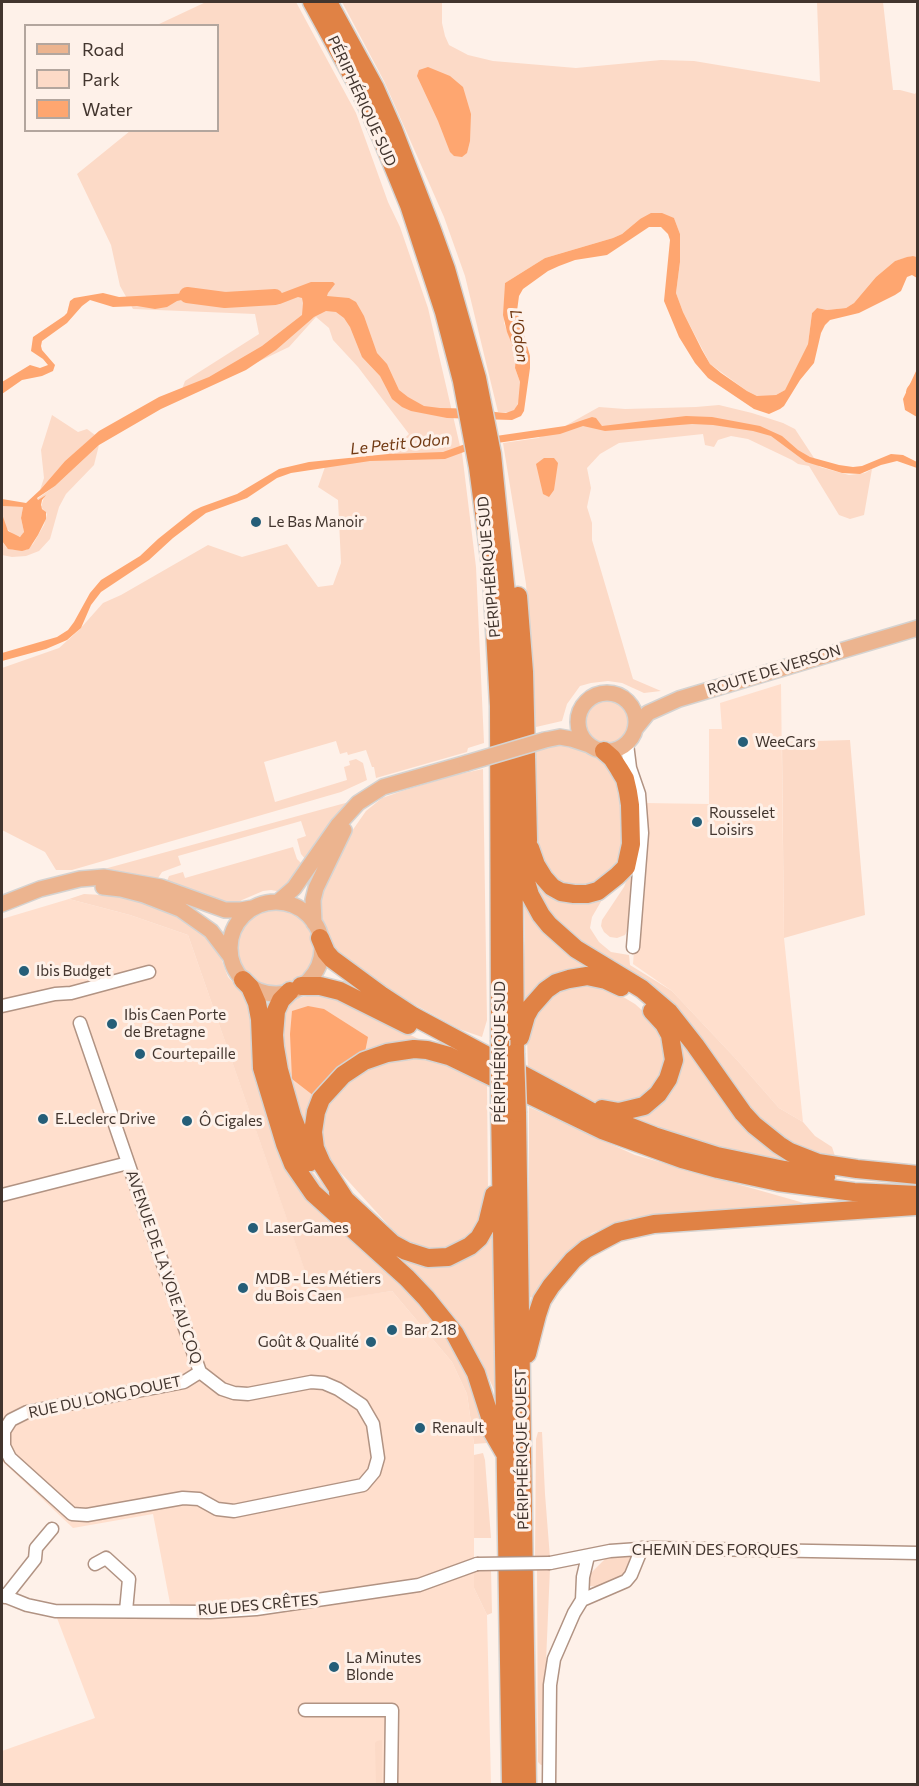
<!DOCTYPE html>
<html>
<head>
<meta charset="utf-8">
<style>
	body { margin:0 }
	#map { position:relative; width:919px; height:1786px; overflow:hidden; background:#fef1e9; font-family:Commissioner,sans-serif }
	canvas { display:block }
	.frame { position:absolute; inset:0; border:3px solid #42352e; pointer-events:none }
	.legend { position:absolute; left:24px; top:24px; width:195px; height:108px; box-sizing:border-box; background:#fef1e9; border:2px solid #b3a69e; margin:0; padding:8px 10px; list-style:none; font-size:18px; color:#42352e }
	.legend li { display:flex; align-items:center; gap:12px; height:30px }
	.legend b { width:30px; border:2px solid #b3a69e }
</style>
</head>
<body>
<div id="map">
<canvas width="919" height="1786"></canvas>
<div class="frame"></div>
<ul class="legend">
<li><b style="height:8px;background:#ecb48f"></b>Road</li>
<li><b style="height:16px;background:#fcdac7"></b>Park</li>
<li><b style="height:16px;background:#fea670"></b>Water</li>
</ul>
</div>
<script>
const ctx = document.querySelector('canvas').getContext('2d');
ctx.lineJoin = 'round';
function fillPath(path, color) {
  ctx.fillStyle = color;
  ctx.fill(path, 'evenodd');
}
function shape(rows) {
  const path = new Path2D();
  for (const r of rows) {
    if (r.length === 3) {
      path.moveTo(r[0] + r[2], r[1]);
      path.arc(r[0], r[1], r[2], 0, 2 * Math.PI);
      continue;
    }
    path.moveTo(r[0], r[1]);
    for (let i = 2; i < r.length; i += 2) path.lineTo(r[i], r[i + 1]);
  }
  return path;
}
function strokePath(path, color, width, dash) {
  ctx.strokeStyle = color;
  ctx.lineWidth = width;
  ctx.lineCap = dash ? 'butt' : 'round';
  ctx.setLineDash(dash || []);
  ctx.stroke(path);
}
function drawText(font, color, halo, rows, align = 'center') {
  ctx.font = font + ' Commissioner,sans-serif';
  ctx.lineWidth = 6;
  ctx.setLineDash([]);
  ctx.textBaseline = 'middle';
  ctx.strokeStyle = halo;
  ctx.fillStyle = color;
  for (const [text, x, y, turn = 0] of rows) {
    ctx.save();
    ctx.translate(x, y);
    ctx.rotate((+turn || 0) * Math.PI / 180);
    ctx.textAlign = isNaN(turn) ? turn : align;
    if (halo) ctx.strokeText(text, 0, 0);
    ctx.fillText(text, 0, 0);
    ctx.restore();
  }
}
fillPath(shape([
	[781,684,784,938,803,1122,779,1108,737,1060,672,991,633,964,645,803,709,804,709,729,722,729,720,703],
	[69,899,130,915,188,935,316,1302,392,1291,452,1362,467,1394,474,1444,474,1588,487,1615,491,1784,2,1784,2,1751,95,1718,57,1618,173,1619,153,1514,73,1528,2,1461,2,919]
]), '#ffdfcd');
fillPath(shape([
	[206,2,296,2,356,113,388,202,400,227,428,308,460,446,448,451,462,453,476,567,484,743,468,748,467,752,376,778,374,767,372,767,366,750,348,755,347,752,340,754,336,741,264,762,275,802,347,780,344,767,350,765,349,761,356,759,363,763,367,780,341,792,72,870,56,870,45,852,2,830,2,668,59,648,79,630,103,603,121,595,208,545,242,557,287,544,318,587,333,585,341,563,338,500,318,487,326,464,433,453,388,454,409,434,358,367,333,340,329,328,316,317,289,347,178,400,185,381,259,334,255,314,133,309,120,286,111,245,77,174,130,131,218,130,218,26,157,25],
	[342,2,442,2,442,23,445,36,449,45,468,55,493,61,576,68,661,60,694,61,820,82,817,2,883,2,893,90,900,90,915,94,917,91,917,257,912,256,895,261,876,277,854,303,846,308,827,310,817,308,812,313,808,344,785,390,776,395,766,397,757,396,747,391,710,364,683,312,676,293,680,262,680,234,674,218,640,219,622,234,613,238,545,258,505,283,504,323,516,354,515,368,520,382,520,398,516,408,511,413,498,412,465,276,444,217,384,81],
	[719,405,752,413,783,423,795,429,820,467,849,475,865,473,872,469,864,515,850,519,839,515,809,466,798,464,792,460,748,439,731,436,718,440,714,447,705,445,703,434,619,443,600,454,587,468,591,488,587,507,592,523,592,540,633,679,661,691,644,693,622,683,608,681,591,683,580,686,567,704,562,721,536,727,526,584,503,443,538,438,565,426,599,407,625,409,696,407],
	[52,415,78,432,87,429,95,435,65,461,40,490,44,478,41,450],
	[99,445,94,465,66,494,59,507,50,539,39,551,26,556,12,557,2,555,2,541,6,547,13,550,26,550,33,544,44,525,47,514,41,507,44,497,38,500,37,499,55,486],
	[2,506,23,507,21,518,24,532,22,536,18,537,14,535,6,528,2,514],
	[607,721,22],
	[850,740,865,915,784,938,782,742],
	[556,743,578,747,608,764,620,789,624,820,621,846,615,867,603,881,574,889,554,880,536,846,534,750],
	[483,769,487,1020,482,1037,459,1029,401,997,355,968,331,948,325,923,317,910,319,890,352,831,366,811,382,798,402,791,455,775],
	[349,802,306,860,301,854,297,839,306,836,301,821,178,856,181,865,162,872,158,878,104,871,104,869],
	[293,847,297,859,305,867,282,892,271,890,263,891,242,900,237,904,231,905,167,881,169,876,183,872,185,878],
	[634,861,631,923,625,935,617,938,610,937,604,932,601,926,602,920,624,887],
	[539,882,606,893,592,917,590,928,599,942,611,952,629,955,630,965,672,991,737,1060,779,1108,803,1122,815,1136,832,1147,836,1159,806,1152,782,1140,760,1120,690,1023,670,1002,573,938,556,922,544,906,535,885],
	[84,894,121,896,174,914,204,936,218,950,228,977,246,996,253,1022,251,1061,257,1085,279,1154,288,1173,303,1195,326,1219,394,1278,425,1308,445,1333,466,1367,482,1410,487,1443,474,1444,467,1394,452,1362,392,1291,316,1303,188,935,130,915,69,899],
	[524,896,610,974,531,993,526,998,522,996,525,939],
	[275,947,39],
	[577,985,597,985,615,992,635,1004,653,1020,661,1033,666,1057,660,1083,633,1105,600,1105,528,1070,527,1038,533,1017,558,989],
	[316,994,331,997,425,1042,357,1057,327,1078,314,1096,307,1140,279,1038,283,1006,294,999],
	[668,1022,742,1116,835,1170,756,1159,619,1117,663,1096],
	[406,1057,437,1060,487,1083,488,1193,478,1230,455,1248,425,1251,401,1239,330,1161,323,1144,322,1118,338,1088,359,1072],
	[529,1107,635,1155,811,1205,717,1210,631,1218,592,1233,563,1260,536,1298,529,1297],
	[306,1163,318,1179,408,1261,425,1266,442,1267,459,1263,474,1254,490,1234,493,1236,495,1392,481,1360,457,1320,426,1287,304,1173],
	[538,1432,542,1432,545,1494,550,1558,535,1558,536,1439],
	[483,1453,485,1460,491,1538,474,1538,474,1455],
	[630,1555,632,1561,627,1574,603,1587,588,1586,588,1576,607,1557],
	[537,1568,550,1568,546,1662,545,1763,544,1765,541,1765,538,1762],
	[477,1569,491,1569,492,1613,487,1615,474,1588,474,1570],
	[382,1740,382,1784,376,1784,375,1743,377,1741]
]), '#fcdac7');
fillPath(shape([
	[428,67,450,76,463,87,471,114,470,141,467,153,462,157,454,156,450,152,438,121,417,76,419,70],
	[651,213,662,213,674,218,680,234,680,262,676,293,683,312,702,350,710,364,721,373,747,391,757,396,776,395,785,390,808,344,812,313,817,308,827,310,846,308,854,303,876,277,895,261,907,257,913,256,917,257,917,278,912,275,907,277,901,291,895,295,859,313,830,320,825,325,821,333,814,363,800,380,784,406,780,409,769,414,754,409,708,378,695,363,679,337,664,301,670,240,668,234,661,227,649,227,607,255,575,260,559,266,548,271,523,289,519,296,517,311,530,356,530,368,524,411,521,416,512,420,447,418,411,411,402,407,392,399,380,376,362,357,350,327,344,318,336,312,326,311,314,317,276,350,246,370,161,409,99,445,55,486,37,498,38,500,46,495,42,500,41,505,42,509,46,512,46,519,38,535,29,549,22,551,8,549,2,541,2,514,8,531,20,537,24,532,21,518,23,507,2,506,2,499,26,503,40,490,65,461,99,431,159,397,209,377,262,346,302,315,303,303,302,298,298,297,280,304,226,306,215,305,186,299,177,301,167,307,155,309,137,306,113,307,90,300,82,306,67,323,42,341,41,346,42,350,55,365,53,371,42,376,22,380,2,394,2,382,30,365,40,368,48,365,43,359,31,351,33,337,64,316,67,313,70,301,74,298,103,293,119,297,190,293,199,294,211,299,224,301,274,296,311,282,333,282,335,284,328,293,327,296,349,298,356,302,364,316,377,353,387,364,399,390,408,397,424,406,440,408,488,409,495,412,506,413,514,410,518,404,520,382,515,368,516,354,507,332,503,315,505,283,545,258,613,238,622,234,640,219],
	[917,369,917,392,913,400,917,405,917,417,905,410,903,399],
	[686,416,712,417,760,426,782,436,798,450,810,457,839,465,853,467,862,466,891,454,903,455,917,462,917,468,897,461,881,465,860,474,842,473,806,462,771,436,753,431,713,425,692,424,605,431,583,426,560,434,483,445,445,459,370,461,291,473,277,478,247,498,206,513,173,538,149,560,101,592,91,605,81,628,67,640,46,649,2,661,2,653,57,637,68,630,74,622,90,593,101,580,140,556,158,539,193,511,201,507,237,494,279,469,309,462,388,454,443,452,482,438,565,426,592,417,596,418,602,426],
	[544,458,554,458,558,463,554,490,549,497,543,494,536,464],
	[308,1006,324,1009,368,1037,365,1052,327,1078,314,1096,292,1079,290,1034,292,1011]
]), '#fea670');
strokePath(shape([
	[187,295,225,300,275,297],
	[918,387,914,392,914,400,918,405]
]), '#fea670', 16);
const minor = shape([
	[627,744,630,768,639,794,642,833,633,947],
	[2,1006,55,994,71,993,149,972],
	[80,1023,200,1372],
	[2,1195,128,1163],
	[200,1372,222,1389,234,1393,248,1394,311,1382,324,1383,338,1389,362,1405,373,1424,378,1458,374,1472,363,1485,234,1511,217,1509,199,1499,183,1498,87,1515,72,1514,10,1458,4,1446,4,1431,11,1420,27,1412,184,1382,200,1372],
	[550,1563,610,1551,653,1548,918,1553],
	[95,1564,106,1558,129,1579,126,1611],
	[2,1595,27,1605,55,1611,210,1612,256,1609,419,1585,477,1564],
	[5,1597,35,1559,36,1548,52,1529],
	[582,1600,583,1577,588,1556],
	[305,1710,392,1710,391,1784],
	[549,1784,550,1685,554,1659,574,1613,582,1600,626,1581,631,1575,642,1548]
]);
const major = shape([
	[607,722,29],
	[635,729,648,713,679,699,918,628],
	[545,740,560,737,571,739,589,745],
	[103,887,121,889,144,895,180,909,211,931,230,956],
	[278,902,294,888,338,825,358,803,383,787,467,763],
	[276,948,46],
	[2,904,40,889,80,879,104,877,161,887,225,910,241,910,252,908],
	[314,923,313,900,316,888,344,830]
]);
const highway = shape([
	[312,2,358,86,382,139,409,205,444,312,462,381,478,467,492,574,499,706,500,1040],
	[328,2,375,88,393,129,432,230,446,269,477,378,492,454,508,614,512,695,515,1053],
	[518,596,524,672,528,840,525,875,527,885,530,895,541,915,549,925,576,949,642,989,669,1012,695,1045,743,1113,754,1125,779,1145,790,1152,818,1163,857,1169,918,1175],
	[530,848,536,865,544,878,552,887,561,892,574,894,587,894,598,891,617,876,626,867,631,844,630,805,628,792,625,779,619,769,612,758,604,751],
	[320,938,326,952,332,959,381,995,413,1016,592,1112,654,1136,717,1156,784,1170,826,1177],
	[243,980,250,987,257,1003,260,1019,262,1068,285,1144,293,1164,313,1193,407,1278,426,1298,455,1334,476,1373,490,1417,493,1433,504,1452],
	[301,986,320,986,340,991,408,1025],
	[290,991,281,1000,276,1011,274,1035,275,1047,279,1070,292,1116,310,1162],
	[520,1037,526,1016,531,1007,546,990,556,983,569,979,587,976,606,980,621,987],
	[500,1107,511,1784],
	[602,1109,619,1112,644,1106,658,1094,668,1079,674,1060,670,1035,664,1024,652,1011],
	[517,1113,527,1784],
	[338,1193,393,1244,406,1251,428,1258,448,1257,470,1246,479,1238,487,1224,494,1195],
	[346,1201,322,1164,315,1148,313,1132,316,1112,321,1099,343,1075,364,1061,387,1053,414,1049,427,1050,449,1056,602,1130,682,1159,718,1169,778,1182,854,1192,918,1195],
	[527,1354,537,1315,542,1300,551,1286,573,1260,586,1249,618,1232,654,1224,915,1206]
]);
strokePath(minor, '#b19383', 15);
strokePath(major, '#d5d3d1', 18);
strokePath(highway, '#d5d3d1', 21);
strokePath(minor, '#fff', 12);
strokePath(major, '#ecb48f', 15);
strokePath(highway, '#e08245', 18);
const minorBridge = shape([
	[477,1564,550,1563]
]);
const majorBridge = shape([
	[467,763,545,740]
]);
const highwayBridge = shape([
	[515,1053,517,1113],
	[500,1107,500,1040]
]);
strokePath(minorBridge, '#b19383', 15, []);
strokePath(majorBridge, '#d5d3d1', 18, []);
strokePath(highwayBridge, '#d5d3d1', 21, []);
strokePath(minorBridge, '#fff', 12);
strokePath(majorBridge, '#ecb48f', 15);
strokePath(highwayBridge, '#e08245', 18);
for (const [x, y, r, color] of [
	[256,522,6,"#255e78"],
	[743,742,6,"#255e78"],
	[697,822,6,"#255e78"],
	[24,971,6,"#255e78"],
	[112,1024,6,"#255e78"],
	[140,1054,6,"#255e78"],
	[43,1119,6,"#255e78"],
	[187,1121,6,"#255e78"],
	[253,1228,6,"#255e78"],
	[243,1288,6,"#255e78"],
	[392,1330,6,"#255e78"],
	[371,1342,6,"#255e78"],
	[420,1428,6,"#255e78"],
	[334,1667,6,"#255e78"]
]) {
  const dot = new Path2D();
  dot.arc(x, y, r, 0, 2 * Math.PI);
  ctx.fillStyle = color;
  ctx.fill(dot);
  strokePath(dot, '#fef1e9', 2);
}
drawText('15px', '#42352e', '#fef1e9', [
	["PÉRIPHÉRIQUE SUD",362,101,65],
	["PÉRIPHÉRIQUE SUD",489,567,-95],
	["ROUTE DE VERSON",774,670,-17],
	["PÉRIPHÉRIQUE SUD",500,1052,-90],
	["AVENUE DE LA VOIE AU COQ",164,1267,71],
	["RUE DU LONG DOUET",105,1397,-12],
	["PÉRIPHÉRIQUE OUEST",522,1449,-91],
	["CHEMIN DES FORQUES",715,1550],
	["RUE DES CRÊTES",258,1605,-5]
]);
drawText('15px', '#42352e', '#fef1e9', [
	["Le Bas Manoir",268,522],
	["WeeCars",755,742],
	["Rousselet",709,813],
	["Loisirs",709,830],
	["Ibis Budget",36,971],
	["Ibis Caen Porte",124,1015],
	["de Bretagne",124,1032],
	["Courtepaille",152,1054],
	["E.Leclerc Drive",55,1119],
	["Ô Cigales",199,1121],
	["LaserGames",265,1228],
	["MDB - Les Métiers",255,1279],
	["du Bois Caen",255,1296],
	["Bar 2.18",404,1330],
	["Goût & Qualité",359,1342,"right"],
	["Renault",432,1428],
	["La Minutes",346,1658],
	["Blonde",346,1675]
], 'left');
drawText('italic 16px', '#723a13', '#fef1e9', [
	["L'Odon",519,336,82],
	["Le Petit Odon",400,444,-6]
]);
</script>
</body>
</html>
